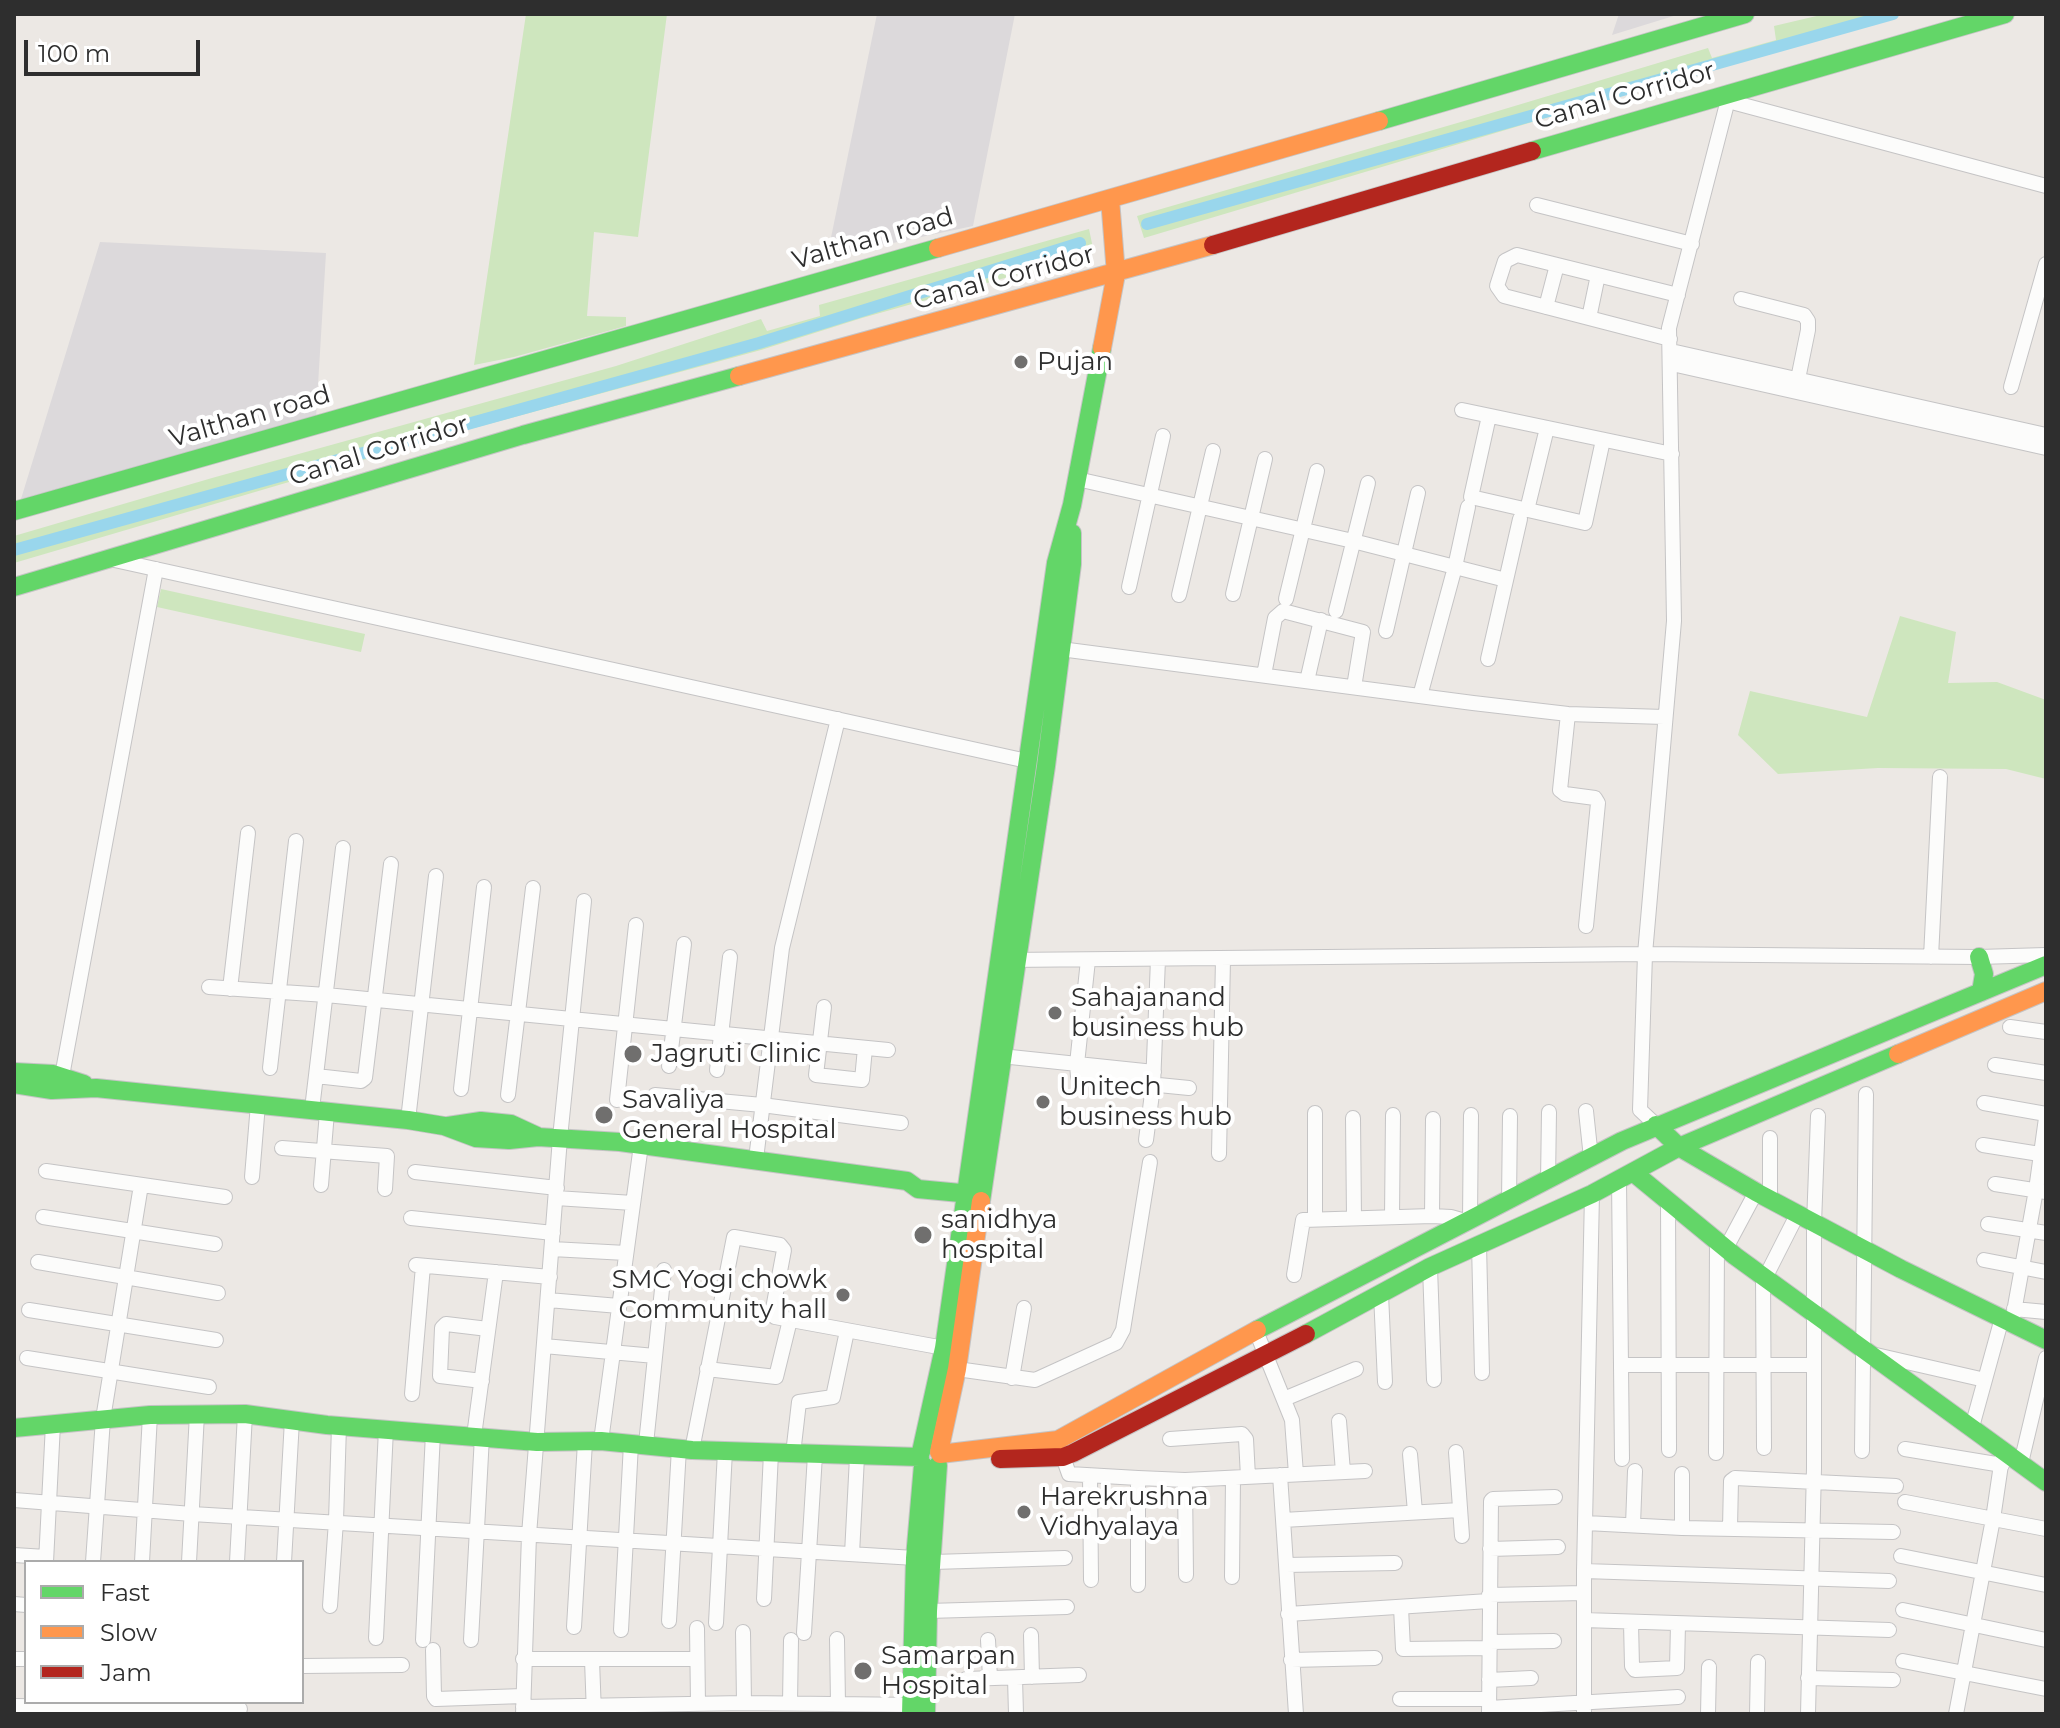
<!DOCTYPE html>
<html>
<head>
<meta charset="utf-8">
<style>
	body { margin:0 }
	#map { position:relative; width:2060px; height:1728px; overflow:hidden; background:#ece8e4; font-family:Montserrat,sans-serif }
	canvas { display:block }
	.frame { position:absolute; inset:0; border:16px solid #2e2e2e; pointer-events:none }
	.legend { position:absolute; left:24px; top:1560px; width:280px; height:144px; box-sizing:border-box; background:#fff; border:2px solid #ababab; margin:0; padding:10px 14px; list-style:none; font-size:24px; color:#2e2e2e }
	.legend li { display:flex; align-items:center; gap:16px; height:40px }
	.legend b { width:40px; border:2px solid #ababab }
	.scale { position:absolute; left:24px; top:40px; width:176px; height:36px; box-sizing:border-box; border:4px solid #2e2e2e; border-top:0; padding-left:10px; font-size:24px; line-height:28px; white-space:nowrap; color:#2e2e2e; -webkit-text-stroke:6px #fff; paint-order:stroke }
</style>
</head>
<body>
<div id="map">
<canvas width="2060" height="1728"></canvas>
<div class="frame"></div>
<ul class="legend">
<li><b style="height:10px;background:#63d668"></b>Fast</li>
<li><b style="height:10px;background:#ff974d"></b>Slow</li>
<li><b style="height:10px;background:#b3261e"></b>Jam</li>
</ul>
<div class="scale">100 m</div>
</div>
<script>
const ctx = document.querySelector('canvas').getContext('2d');
ctx.lineJoin = 'round';
function fillPath(path, color) {
  ctx.fillStyle = color;
  ctx.fill(path, 'evenodd');
}
function shape(rows) {
  const path = new Path2D();
  for (const r of rows) {
    path.moveTo(r[0], r[1]);
    for (let i = 2; i < r.length; i += 2) path.lineTo(r[i], r[i + 1]);
  }
  return path;
}
function strokePath(path, color, width, dash) {
  ctx.strokeStyle = color;
  ctx.lineWidth = width;
  ctx.lineCap = dash ? 'butt' : 'round';
  ctx.setLineDash(dash || []);
  ctx.stroke(path);
}
function drawText(font, color, halo, rows, align = 'center') {
  ctx.font = font + ' Montserrat,sans-serif';
  ctx.lineWidth = 8;
  ctx.setLineDash([]);
  ctx.textBaseline = 'middle';
  ctx.strokeStyle = halo;
  ctx.fillStyle = color;
  for (const [text, x, y, turn = 0] of rows) {
    ctx.save();
    ctx.translate(x, y);
    ctx.rotate((+turn || 0) * Math.PI / 180);
    ctx.textAlign = isNaN(turn) ? turn : align;
    if (halo) ctx.strokeText(text, 0, 0);
    ctx.fillText(text, 0, 0);
    ctx.restore();
  }
}
fillPath(shape([
	[877,14,1015,14,973,226,827,257],
	[1619,14,1680,14,1612,35],
	[100,242,326,253,316,418,21,499]
]), '#dcd9db');
fillPath(shape([
	[526,14,667,14,638,237,594,232,587,316,626,317,626,326,514,357,474,365],
	[1825,14,1881,14,1673,80,1144,238,1137,216,1478,117,1708,48,1712,58,1776,40,1774,26],
	[1089,229,1094,253,862,318,761,350,452,434,14,563,14,536,212,478,616,366,761,319,767,331,820,316,819,305],
	[161,589,365,634,361,652,157,607],
	[1900,616,1956,632,1948,683,1997,682,2046,700,2046,779,2006,769,1878,768,1778,774,1738,735,1750,691,1867,717]
]), '#cee6be');
strokePath(shape([
	[1147,224,1893,14],
	[14,550,759,343,1080,243]
]), '#99d6ec', 12);
const street = shape([
	[1728,101,2046,186],
	[1537,205,1692,244],
	[1741,299,1804,315,1808,321,1808,330,1798,379],
	[1546,307,1557,265],
	[1589,318,1598,275],
	[1670,339,1504,296,1497,286,1505,261,1517,255,1678,295],
	[1671,351,2046,435],
	[1672,364,2046,448],
	[2011,387,2046,264],
	[1462,410,1672,454],
	[1489,416,1471,497,1585,523,1603,440],
	[1077,479,1353,541,1506,580],
	[1527,510,1547,428],
	[110,559,1027,761],
	[1129,587,1163,436],
	[1233,594,1265,459],
	[1179,595,1213,451],
	[1286,599,1317,471],
	[1336,611,1368,483],
	[1386,631,1418,493],
	[1053,648,1473,703,1568,714,1664,717],
	[1488,659,1520,519],
	[1264,675,1275,618,1283,611,1363,632,1354,687],
	[1307,681,1321,620],
	[1420,696,1455,567,1468,507],
	[1568,714,1560,790,1565,794,1595,798,1598,803,1586,926],
	[1931,957,1940,777],
	[1007,960,1645,954,1979,957,2046,955],
	[1088,960,1077,1064,1078,1077,1189,1088],
	[209,987,326,995,888,1050],
	[230,989,248,833],
	[824,1007,816,1075,862,1080,865,1048],
	[2010,1027,2046,1032],
	[1001,1056,1154,1072],
	[1995,1065,2046,1073],
	[669,1066,684,944],
	[270,1068,296,841],
	[717,1070,730,957],
	[62,1076,156,569],
	[316,1076,361,1081,365,1078,391,864],
	[461,1089,484,887],
	[508,1095,533,888],
	[655,1095,762,1105,901,1123],
	[617,1100,636,925],
	[1984,1103,2046,1114],
	[312,1109,343,848],
	[1586,1111,1591,1158],
	[1315,1113,1315,1219],
	[1353,1118,1354,1218],
	[408,1120,436,876],
	[1656,1125,1640,1110,1645,954,1674,621,1669,328,1730,92],
	[1146,1140,1153,1086,1158,959],
	[1983,1145,2046,1155],
	[282,1148,387,1156,385,1189],
	[1219,1154,1223,959],
	[756,1159,782,948,838,719],
	[46,1171,225,1197],
	[415,1172,557,1188],
	[252,1177,258,1104],
	[1619,1180,1622,1459],
	[1548,1181,1549,1112],
	[1995,1184,2046,1192],
	[321,1185,327,1112],
	[556,1198,633,1203],
	[1770,1200,1770,1138],
	[1509,1201,1510,1116],
	[1668,1202,1669,1450],
	[1432,1216,1433,1119],
	[43,1217,215,1244],
	[1392,1217,1393,1115],
	[411,1218,553,1233],
	[1470,1219,1471,1115],
	[1988,1224,2046,1233],
	[1479,1244,1482,1373],
	[1726,1248,1756,1192],
	[552,1249,626,1253],
	[1984,1260,2046,1272],
	[38,1262,218,1293],
	[416,1265,550,1277],
	[1430,1267,1434,1380],
	[1294,1275,1303,1220,1432,1216,1451,1217,1465,1221],
	[1763,1276,1764,1448],
	[1765,1278,1797,1215],
	[1381,1294,1385,1382],
	[548,1300,619,1306],
	[2014,1309,2046,1312],
	[29,1310,216,1340],
	[2012,1323,2036,1190,2046,1118],
	[1256,1331,1292,1420,1296,1474],
	[544,1346,655,1356],
	[1876,1355,1985,1380],
	[27,1358,209,1387],
	[1621,1365,1814,1365],
	[707,1369,776,1377,790,1320],
	[957,1369,1035,1380,1116,1343,1123,1330,1150,1162],
	[1012,1378,1024,1308],
	[482,1381,440,1376,442,1328,446,1324,488,1329],
	[412,1394,423,1266],
	[1284,1399,1356,1369],
	[1339,1421,1343,1472],
	[1972,1427,2002,1318],
	[474,1436,496,1272],
	[1170,1439,1242,1434,1246,1439,1248,1477],
	[601,1441,641,1145],
	[646,1444,664,1270],
	[1905,1449,2002,1465],
	[692,1450,734,1237,780,1245,784,1250,772,1314,775,1317,944,1348],
	[1862,1451,1866,1094],
	[1456,1452,1462,1536],
	[1716,1453,1717,1241],
	[793,1454,799,1402,833,1397,847,1331],
	[1410,1454,1415,1512],
	[1063,1457,1069,1474,1138,1478,1185,1480,1365,1471],
	[2021,1463,2046,1358],
	[1682,1474,1682,1528],
	[1280,1475,1296,1714],
	[1090,1476,1091,1580],
	[1185,1480,1186,1575],
	[14,1500,192,1514,915,1558],
	[1905,1502,2046,1529],
	[1283,1520,1460,1510],
	[1586,1523,1682,1528,1893,1532],
	[1633,1525,1635,1471],
	[1730,1528,1731,1481,1735,1478,1896,1486],
	[1490,1549,1558,1547],
	[852,1554,857,1457],
	[14,1555,46,1557],
	[1901,1556,2046,1585],
	[46,1562,53,1424],
	[93,1562,103,1419,141,1185],
	[142,1562,150,1415],
	[189,1562,197,1414],
	[237,1562,245,1414],
	[284,1562,292,1420],
	[933,1562,1065,1558],
	[1286,1565,1395,1563],
	[1584,1571,1889,1581],
	[1232,1577,1233,1478],
	[1138,1585,1138,1478],
	[1489,1595,1584,1593],
	[764,1599,771,1453],
	[14,1604,26,1605],
	[330,1606,336,1521,339,1426],
	[1401,1607,1403,1649,1490,1648],
	[1903,1610,2046,1640],
	[928,1611,1067,1607],
	[1288,1614,1489,1601],
	[1584,1620,1889,1630],
	[669,1621,679,1448],
	[716,1623,725,1451],
	[1631,1623,1632,1666,1635,1670,1677,1668,1678,1624],
	[574,1627,585,1442],
	[697,1628,698,1704],
	[621,1630,631,1444],
	[743,1632,744,1703],
	[804,1633,815,1455],
	[1031,1635,1032,1677],
	[376,1638,386,1429],
	[837,1639,838,1704],
	[423,1640,433,1433],
	[471,1640,482,1436],
	[988,1640,990,1678],
	[1490,1642,1554,1641],
	[433,1650,434,1696,436,1699,523,1696],
	[14,1659,26,1659],
	[523,1659,696,1659],
	[592,1660,594,1714],
	[1291,1660,1375,1658],
	[1903,1661,2046,1689],
	[302,1666,402,1665],
	[1015,1678,1016,1714],
	[1808,1678,1893,1680],
	[966,1679,1079,1675],
	[1489,1680,1531,1678],
	[1400,1699,1489,1699],
	[790,1703,791,1640],
	[14,1706,240,1709],
	[523,1707,744,1703,919,1705],
	[1489,1708,1678,1697],
	[523,1714,529,1535,560,1138,584,901],
	[1489,1714,1491,1501,1493,1499,1555,1497],
	[1584,1714,1584,1571,1592,1194],
	[1708,1714,1709,1667],
	[1757,1714,1758,1662],
	[1808,1714,1814,1468,1814,1224,1818,1116],
	[1956,1714,1993,1519,2003,1451]
]);
const fast = shape([
	[1379,121,1745,14],
	[1532,151,2005,14],
	[14,511,938,248],
	[14,587,523,435,739,376],
	[1979,957,1984,974,1981,992],
	[14,1072,53,1074,84,1084],
	[14,1084,52,1090,96,1088,408,1120,444,1126,476,1138,509,1140,538,1137,620,1142,907,1181,918,1189,982,1195],
	[1656,1125,1679,1147,1756,1192,1901,1269,2046,1340],
	[448,1126,481,1121,511,1124,537,1136],
	[1634,1173,1735,1256,2046,1482],
	[981,1201,1046,766,1072,564,1072,533],
	[1257,1330,1622,1141,2046,965],
	[1306,1334,1430,1267,1592,1194,1679,1147,1898,1054],
	[14,1428,150,1415,245,1414,327,1425,537,1442,601,1441,692,1450,920,1457],
	[921,1452,944,1348,1056,563,1072,505,1102,348],
	[911,1714,915,1558,923,1465],
	[926,1714,928,1611,938,1465]
]);
const slow = shape([
	[938,248,1379,121],
	[1102,348,1116,274,1110,199],
	[739,376,1213,245],
	[1898,1054,2046,991],
	[939,1452,957,1369,981,1201],
	[940,1454,1058,1440,1257,1330]
]);
const jam = shape([
	[1213,245,1532,151],
	[1000,1459,1063,1457,1073,1453,1306,1334]
]);
strokePath(street, '#c5c4c5', 16);
strokePath(fast, '#c5c4c5', 20);
strokePath(slow, '#c5c4c5', 20);
strokePath(jam, '#c5c4c5', 20);
strokePath(street, '#fcfcfb', 14);
strokePath(fast, '#63d668', 18);
strokePath(slow, '#ff974d', 18);
strokePath(jam, '#b3261e', 18);
for (const [x, y, r, color] of [
	[1021,362,8,"#706f6e"],
	[1055,1013,8,"#706f6e"],
	[633,1054,10,"#706f6e"],
	[1043,1102,8,"#706f6e"],
	[604,1115,10,"#706f6e"],
	[923,1235,10,"#706f6e"],
	[843,1295,8,"#706f6e"],
	[1024,1512,8,"#706f6e"],
	[863,1671,10,"#706f6e"]
]) {
  const dot = new Path2D();
  dot.arc(x, y, r, 0, 2 * Math.PI);
  ctx.fillStyle = color;
  ctx.fill(dot);
  strokePath(dot, '#fff', 3);
}
drawText('26px', '#2e2e2e', '#fff', [
	["Canal Corridor",1625,96,-16],
	["Valthan road",873,239,-16],
	["Canal Corridor",1004,278,-15],
	["Valthan road",250,417,-16],
	["Canal Corridor",379,451,-17]
]);
drawText('26px', '#2e2e2e', '#fff', [
	["Pujan",1037,362],
	["Sahajanand",1071,998],
	["business hub",1071,1028],
	["Jagruti Clinic",651,1054],
	["Unitech",1059,1087],
	["business hub",1059,1117],
	["Savaliya",622,1100],
	["General Hospital",622,1130],
	["sanidhya",941,1220],
	["hospital",941,1250],
	["SMC Yogi chowk",827,1280,"right"],
	["Community hall",827,1310,"right"],
	["Harekrushna",1040,1497],
	["Vidhyalaya",1040,1527],
	["Samarpan",881,1656],
	["Hospital",881,1686]
], 'left');
</script>
</body>
</html>
